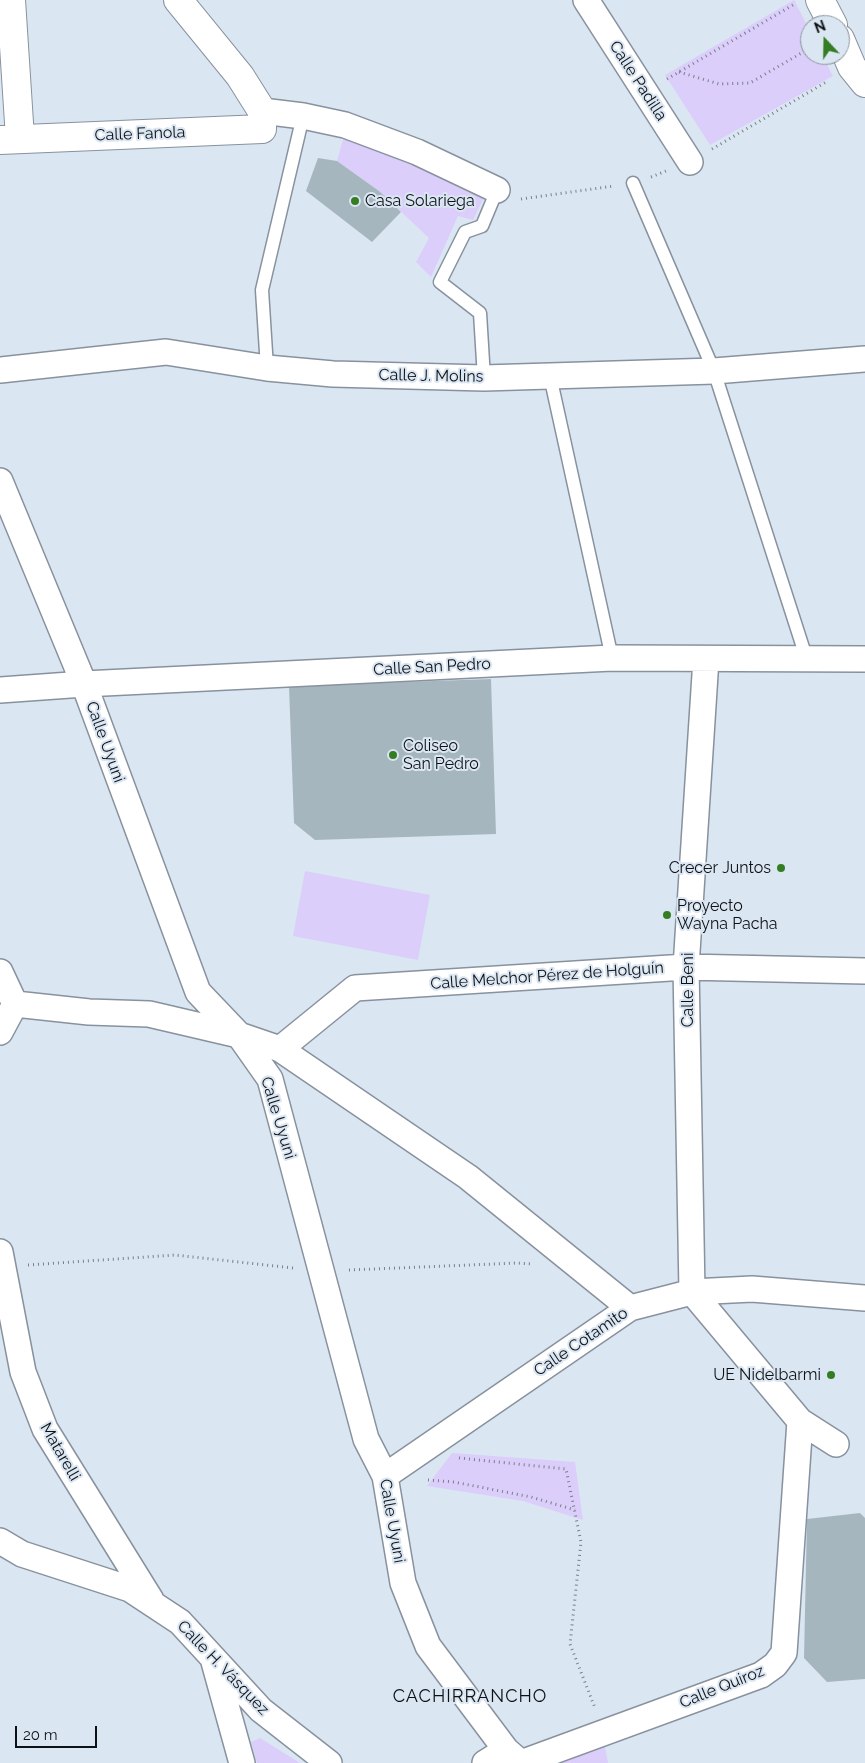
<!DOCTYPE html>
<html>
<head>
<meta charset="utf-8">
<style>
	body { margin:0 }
	#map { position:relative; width:865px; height:1763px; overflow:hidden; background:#dbe6f3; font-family:Raleway,sans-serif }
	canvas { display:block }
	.north { position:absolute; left:800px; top:15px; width:50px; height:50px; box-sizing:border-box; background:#dbe6f3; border:1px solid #89919b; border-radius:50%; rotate:339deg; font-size:14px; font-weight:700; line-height:20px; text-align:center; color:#0e1216 }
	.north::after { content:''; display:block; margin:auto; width:18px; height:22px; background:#347d23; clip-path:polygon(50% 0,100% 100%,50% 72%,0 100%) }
	.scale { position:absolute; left:15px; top:1726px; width:82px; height:22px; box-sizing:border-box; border:2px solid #0e1216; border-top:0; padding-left:6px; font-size:15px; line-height:18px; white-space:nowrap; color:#0e1216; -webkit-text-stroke:4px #dbe6f3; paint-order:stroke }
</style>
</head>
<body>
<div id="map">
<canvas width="865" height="1763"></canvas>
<div class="north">N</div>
<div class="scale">20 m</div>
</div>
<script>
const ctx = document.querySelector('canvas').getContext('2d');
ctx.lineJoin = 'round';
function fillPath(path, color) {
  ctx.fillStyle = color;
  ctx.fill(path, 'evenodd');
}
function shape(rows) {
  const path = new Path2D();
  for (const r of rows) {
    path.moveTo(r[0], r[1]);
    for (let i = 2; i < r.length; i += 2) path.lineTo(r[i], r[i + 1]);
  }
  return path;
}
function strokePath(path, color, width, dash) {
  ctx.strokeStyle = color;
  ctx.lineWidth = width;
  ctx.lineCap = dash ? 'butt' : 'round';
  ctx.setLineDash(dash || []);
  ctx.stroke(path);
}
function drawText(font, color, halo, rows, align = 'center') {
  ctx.font = font + ' Raleway,sans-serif';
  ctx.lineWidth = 4;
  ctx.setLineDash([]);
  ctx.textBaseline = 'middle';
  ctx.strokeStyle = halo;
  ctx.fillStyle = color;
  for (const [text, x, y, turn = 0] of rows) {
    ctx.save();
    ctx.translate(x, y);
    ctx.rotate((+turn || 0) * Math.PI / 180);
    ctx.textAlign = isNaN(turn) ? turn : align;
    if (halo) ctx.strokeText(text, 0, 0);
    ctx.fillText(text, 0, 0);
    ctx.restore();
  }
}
fillPath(shape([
	[794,0,810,31,810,55,822,55,833,76,710,145,665,75],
	[346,129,487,191,473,220,458,216,431,277,416,262,429,238,379,191,337,161],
	[305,871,430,895,418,960,293,936],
	[452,1453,575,1462,583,1520,523,1501,427,1486],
	[260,1738,300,1763,257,1763,251,1742],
	[605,1747,608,1763,557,1763]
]), '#dbcefa');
fillPath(shape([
	[318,158,337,161,379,191,401,212,372,242,306,191],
	[491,679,496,834,315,840,294,823,289,686],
	[860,1513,865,1518,865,1679,827,1682,804,1658,807,1519]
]), '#a6b6be');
const lane = shape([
	[633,183,714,371,807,660],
	[267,368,262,290,303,116],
	[550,376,612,658],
	[484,378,480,313,440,282,465,232,482,226,497,190]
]);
const street = shape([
	[586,0,690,162],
	[262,111,303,116,345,125,417,152,497,190],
	[0,370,166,352,267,368,333,374,484,378,714,371,865,359],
	[0,481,84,684,198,992,239,1035,270,1079,366,1439,385,1476,403,1583,428,1646,506,1750,521,1763,761,1675,775,1665,784,1653,800,1421],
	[706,659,686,967,692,1292,800,1421,836,1444],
	[0,690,84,684,612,658,865,659],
	[0,972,15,1004],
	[15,1004,89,1012,149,1014,239,1035,280,1049,468,1177,630,1308],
	[0,1032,15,1004],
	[280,1049,355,988,686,967,865,971],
	[0,1252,23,1372,45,1429,151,1600],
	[385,1476,630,1308,692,1292,752,1289,865,1298],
	[0,1541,22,1554,130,1589,180,1622,261,1710,329,1763],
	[214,1662,242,1763],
	[485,1763,506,1750]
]);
const secondary = shape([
	[820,0,833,25],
	[840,39,852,67,865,83]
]);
const primary = shape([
	[11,0,20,138],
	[0,140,262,129,262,111,240,76,178,0]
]);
strokePath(lane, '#88929e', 15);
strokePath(street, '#88929e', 28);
strokePath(secondary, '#88929e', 30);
strokePath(primary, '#88929e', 30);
strokePath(shape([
	[679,72,719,84,750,83,810,48],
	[667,79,793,5],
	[712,149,828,81],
	[651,177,666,171],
	[521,199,614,186],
	[28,1265,175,1255,293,1268],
	[349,1270,517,1263,532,1264],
	[459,1458,566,1469,581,1542,570,1644,595,1708],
	[428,1480,454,1482,531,1497,575,1510]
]), '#788088', 3, [1, 4]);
strokePath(lane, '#fff', 12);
strokePath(street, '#fff', 25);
strokePath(secondary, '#fff', 28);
strokePath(primary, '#fff', 28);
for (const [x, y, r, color] of [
	[355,201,5,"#347d23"],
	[393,755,5,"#347d23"],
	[781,868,5,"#347d23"],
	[667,915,5,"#347d23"],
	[831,1375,5,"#347d23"]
]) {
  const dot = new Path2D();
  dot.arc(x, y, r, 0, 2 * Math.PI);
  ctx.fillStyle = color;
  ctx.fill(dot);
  strokePath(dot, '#dbe6f3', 2);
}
drawText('16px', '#0e1216', '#dbe6f3', [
	["Calle Padilla",638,81,57],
	["Calle Fanola",140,134,-2],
	["Calle J. Molins",431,376,1],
	["Calle San Pedro",432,667,-3],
	["Calle Uyuni",105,742,70],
	["Calle Melchor Pérez de Holguín",547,976,-4],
	["Calle Beni",688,990,-90],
	["Calle Uyuni",278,1118,73],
	["Calle Cotamito",581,1342,-34],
	["Matarelli",60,1452,60],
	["Calle Uyuni",392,1521,80],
	["Calle H. Vásquez",223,1668,46],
	["Calle Quiroz",722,1687,-22]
]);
drawText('16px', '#0e1216', '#dbe6f3', [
	["Casa Solariega",365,201],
	["Coliseo",403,746],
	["San Pedro",403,764],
	["Crecer Juntos",771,868,"right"],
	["Proyecto",677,906],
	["Wayna Pacha",677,924],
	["UE Nidelbarmi",821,1375,"right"]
], 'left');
ctx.letterSpacing = '1px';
drawText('18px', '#0e1216', '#dbe6f3', [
	["CACHIRRANCHO",470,1697]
]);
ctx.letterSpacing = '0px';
</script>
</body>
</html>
